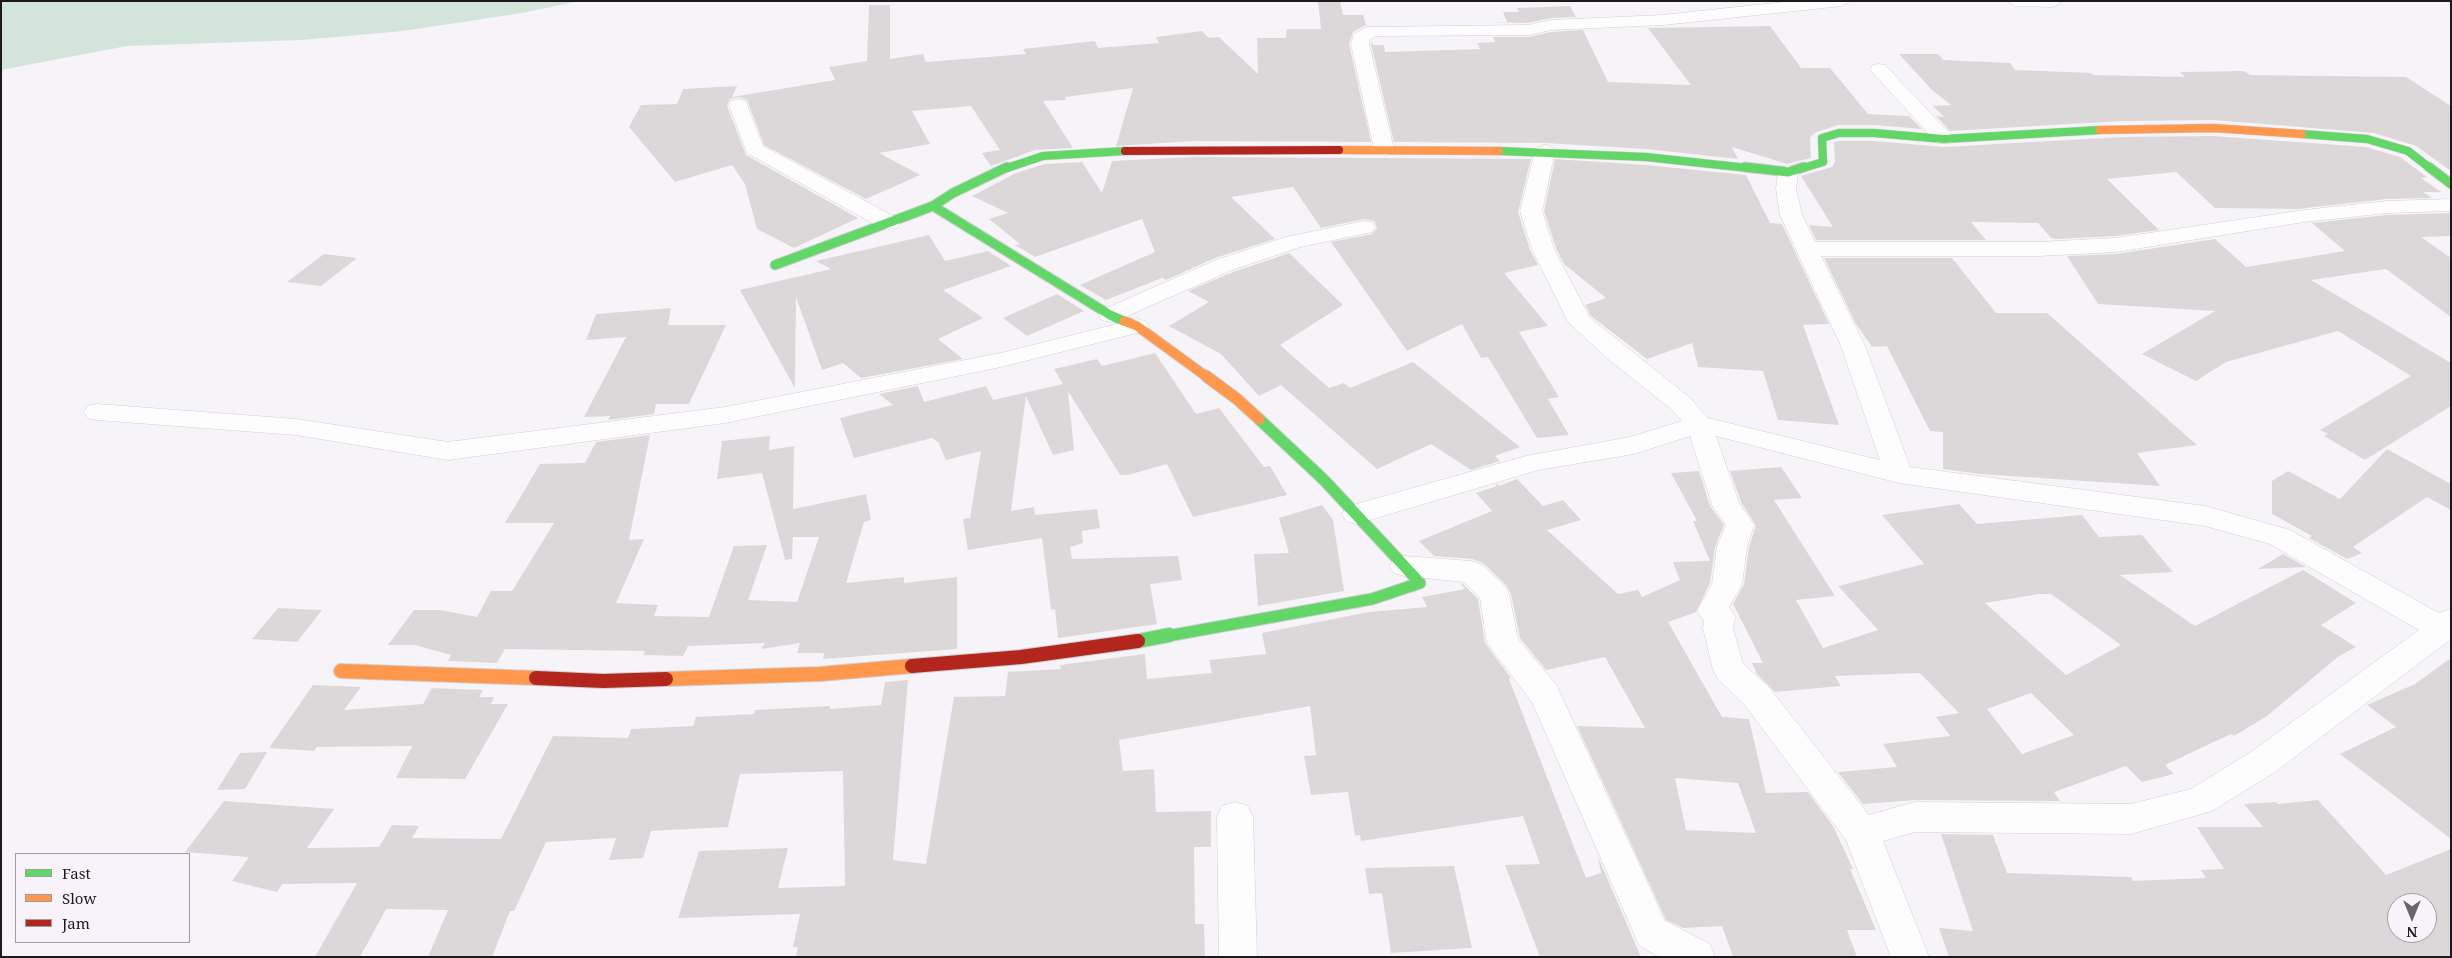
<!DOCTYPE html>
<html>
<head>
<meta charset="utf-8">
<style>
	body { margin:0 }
	#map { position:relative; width:2452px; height:958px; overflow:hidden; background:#f7f4f9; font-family:"Noto Serif",serif }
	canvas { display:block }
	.frame { position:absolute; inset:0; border:2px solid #1c1a1c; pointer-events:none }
	.legend { position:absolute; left:15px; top:853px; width:175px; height:90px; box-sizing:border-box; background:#f8f3fa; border:1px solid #a09ca1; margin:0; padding:6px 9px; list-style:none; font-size:15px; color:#1c1a1c }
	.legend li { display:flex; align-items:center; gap:10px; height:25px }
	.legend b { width:25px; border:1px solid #a09ca1 }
	.north { position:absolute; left:2387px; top:893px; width:50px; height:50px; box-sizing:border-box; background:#f8f3fa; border:1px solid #a09ca1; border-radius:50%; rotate:180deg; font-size:14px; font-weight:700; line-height:20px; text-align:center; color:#1c1a1c }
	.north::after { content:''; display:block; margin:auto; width:18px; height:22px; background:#696669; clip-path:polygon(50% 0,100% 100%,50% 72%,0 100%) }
</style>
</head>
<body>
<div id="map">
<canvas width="2452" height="958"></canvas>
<div class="frame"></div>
<ul class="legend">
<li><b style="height:6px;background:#63d668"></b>Fast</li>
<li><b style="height:6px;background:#ff974d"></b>Slow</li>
<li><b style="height:6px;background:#b3261e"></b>Jam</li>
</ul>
<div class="north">N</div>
</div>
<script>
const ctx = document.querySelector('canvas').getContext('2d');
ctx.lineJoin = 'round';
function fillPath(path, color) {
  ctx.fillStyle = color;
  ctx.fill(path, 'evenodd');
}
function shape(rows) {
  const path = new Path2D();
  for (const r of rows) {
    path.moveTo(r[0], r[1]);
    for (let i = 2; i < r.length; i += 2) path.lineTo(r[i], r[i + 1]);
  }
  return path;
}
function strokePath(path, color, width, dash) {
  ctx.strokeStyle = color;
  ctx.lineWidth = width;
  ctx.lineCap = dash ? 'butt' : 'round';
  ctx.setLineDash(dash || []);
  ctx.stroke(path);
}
fillPath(shape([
	[1,1,580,1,522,13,403,31,302,40,127,46,1,70]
]), '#d3e5db');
fillPath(shape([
	[1318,1,1340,1,1343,15,1363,15,1366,25,1353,32,1349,44,1371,142,1194,141,1116,146,1133,88,1065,97,1066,100,1043,101,1073,148,1035,150,991,166,982,153,1000,150,971,106,912,111,930,144,879,153,920,175,866,199,764,145,747,100,739,97,730,99,727,106,746,155,858,218,794,248,757,229,745,184,732,165,675,182,629,127,641,105,677,104,683,89,737,86,732,97,835,80,829,67,867,61,869,5,890,5,890,59,923,54,926,62,1026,54,1023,49,1095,41,1098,48,1159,43,1156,37,1202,31,1209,38,1219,37,1258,74,1257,38,1286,38,1287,29,1321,29],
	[1570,6,1576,17,1551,18,1528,23,1488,22,1507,22,1503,12,1519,12,1517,8],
	[1770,26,1801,68,1830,68,1868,114,1909,116,1922,129,1874,125,1838,125,1814,133,1810,138,1811,158,1787,164,1732,147,1738,159,1646,149,1545,143,1394,142,1371,44,1372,41,1373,45,1384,45,1385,52,1480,49,1477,43,1495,42,1493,37,1528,37,1551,32,1583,30,1608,82,1691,85,1648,28],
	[1899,54,1938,54,1944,60,2010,63,2015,70,2091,73,2093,75,2185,77,2180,72,2244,71,2250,75,2406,77,2451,106,2451,171,2416,146,2374,133,2213,120,2122,121,1950,131,1936,116,1944,117,1933,106,1951,105,1931,89],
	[2213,136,2366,147,2400,157,2427,177,2421,178,2441,192,2423,192,2432,198,2387,199,2297,209,2215,208,2176,172,2107,179,2159,230,2116,236,2056,239,2051,238,2038,223,1971,222,1986,240,1816,240,1809,225,1833,227,1801,176,1832,167,1835,162,1834,142,1840,141,1874,141,1944,147,2122,137],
	[1194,157,1531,159,1518,212,1530,250,1538,265,1504,273,1548,326,1519,332,1559,397,1548,399,1569,435,1537,438,1488,357,1481,358,1462,324,1407,351,1331,242,1372,234,1377,228,1374,221,1364,219,1321,228,1293,187,1231,197,1275,239,1215,258,1166,280,1162,278,1106,300,1080,285,1155,252,1142,219,1035,257,1015,245,1020,244,989,219,1008,213,972,196,1016,173,1045,164,1082,162,1102,193,1112,161],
	[1555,159,1646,165,1746,175,1770,223,1782,224,1829,324,1803,325,1839,425,1778,420,1763,371,1698,367,1692,343,1647,359,1591,316,1585,305,1606,298,1564,264,1556,248,1544,211],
	[2451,213,2451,236,2421,237,2451,258,2451,317,2386,269,2311,280,2451,363,2451,406,2365,460,2324,436,2328,434,2320,430,2411,376,2338,331,2226,362,2196,381,2142,354,2215,311,2098,304,2067,256,2116,254,2215,239,2246,267,2345,251,2312,223,2387,215],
	[929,235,945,261,988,251,1011,266,943,290,983,318,938,339,963,359,861,378,843,363,822,370,796,297,795,388,740,290,831,269,816,261],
	[1289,253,1343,305,1280,345,1329,388,1344,383,1350,388,1413,362,1520,447,1495,456,1500,461,1471,470,1431,444,1377,469,1281,385,1259,396,1221,354,1169,326,1209,302,1188,291,1233,272],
	[324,254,357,258,321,286,287,282],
	[1824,258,1952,258,1996,313,2047,313,2197,445,2137,453,2160,486,1980,474,1943,469,1943,432,1930,431,1887,346,1872,347,1856,324],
	[1057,294,1084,311,1027,336,1003,318],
	[671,308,668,325,726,325,689,404,656,404,654,414,608,420,610,416,584,417,626,337,586,340,596,314],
	[1155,353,1196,414,1219,408,1264,467,1270,466,1287,495,1193,517,1167,464,1128,475,1120,475,1068,391,1074,450,1053,455,1026,396,1011,511,1034,507,1035,515,1097,509,1100,528,1082,531,1083,543,1070,547,1072,559,1178,556,1182,580,1150,584,1157,624,1058,638,1055,609,1051,610,1042,538,968,550,963,519,970,518,981,451,946,460,936,437,938,442,932,438,854,458,840,418,893,405,879,394,918,386,924,402,986,386,993,400,1063,384,1054,369,1097,359,1102,366],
	[650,435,629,540,644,539,616,603,658,605,654,616,709,617,734,546,767,545,748,600,797,602,819,537,793,537,792,559,785,560,762,473,717,479,722,441,770,436,769,450,794,446,793,509,866,494,871,520,864,522,846,583,904,577,904,583,957,577,957,649,823,659,824,653,797,653,800,643,761,649,765,643,688,646,683,656,643,655,645,651,505,649,497,663,448,661,451,655,415,645,388,645,414,610,440,610,477,617,491,591,512,591,554,523,505,523,540,464,585,463,596,442],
	[2387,449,2451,484,2451,510,2427,497,2353,547,2362,553,2347,559,2309,538,2312,536,2272,514,2272,481,2288,471,2340,499],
	[1781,467,1802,498,1774,500,1835,596,1796,600,1823,648,1878,630,1838,586,1924,564,1882,515,1959,504,1977,524,2082,515,2099,537,2142,535,2173,572,2120,575,2195,626,2303,570,2356,603,2321,625,2356,647,2339,656,2267,716,2234,736,2231,734,2165,765,2174,774,2142,782,2126,766,2054,792,2060,801,1915,800,1863,804,1838,772,1897,767,1883,744,1950,736,1936,717,1959,713,1920,673,1835,676,1841,686,1775,692,1757,674,1752,663,1763,663,1733,604,1744,584,1749,547,1756,526,1741,502,1730,471],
	[2039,594,2051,594,2121,645,2066,675,1985,603],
	[2031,693,2074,735,2022,754,1987,709],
	[1699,471,1710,506,1724,525,1715,547,1710,583,1696,612,1668,622,1722,717,1749,719,1766,793,1808,792,1833,826,1853,869,1850,869,1876,930,1847,930,1857,957,1733,957,1722,926,1683,928,1666,920,1577,726,1645,728,1605,657,1546,670,1520,638,1511,594,1506,585,1483,563,1472,559,1434,556,1419,541,1492,511,1476,493,1497,486,1495,485,1498,484,1499,486,1517,479,1543,506,1563,500,1581,520,1547,530,1618,594,1638,590,1642,597,1680,580,1673,562,1710,561,1693,521,1697,521,1671,473],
	[1675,778,1738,783,1756,833,1686,830],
	[1322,505,1333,520,1344,591,1258,606,1254,554,1289,553,1279,518],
	[2283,554,2306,567,2258,569],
	[1460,583,1463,584,1478,599,1485,643,1511,678,1509,679,1586,878,1601,873,1598,857,1641,957,1540,957,1505,865,1540,864,1523,816,1361,841,1360,835,1355,836,1348,792,1311,795,1304,756,1316,755,1310,706,1119,740,1123,771,1154,769,1156,812,1211,811,1211,847,1194,847,1195,924,1204,924,1205,957,796,957,798,947,793,947,800,914,678,918,699,851,788,848,778,888,845,886,843,771,740,774,728,827,651,831,643,858,609,860,616,838,546,842,514,911,510,911,492,957,428,957,448,910,386,909,360,957,315,957,357,883,282,884,277,892,232,881,249,857,185,852,224,801,334,809,307,848,379,847,392,825,419,826,412,838,501,839,553,736,628,738,631,729,693,726,696,717,754,714,755,710,830,706,830,709,881,705,885,682,908,680,893,860,926,864,954,697,1005,696,1008,672,1061,669,1060,665,1145,654,1147,679,1212,673,1209,660,1266,654,1262,633,1369,612,1427,607,1422,597,1465,589],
	[278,608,322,610,297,642,252,639],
	[2451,658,2451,839,2340,754,2396,727,2367,705,2415,684],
	[313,685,361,687,344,710,423,704,432,688,483,690,479,697,494,697,491,704,508,704,465,779,396,778,412,746,317,747,314,751,269,748],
	[267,752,245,789,217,790,240,753],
	[2318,800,2386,875,2451,849,2451,957,1949,957,1939,928,1973,931,1941,834,1993,835,2007,873,2131,877,2133,881,2206,878,2201,870,2224,869,2197,827,2263,827,2244,804,2276,802,2278,804],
	[2397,903,2427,903,2427,933,2397,933],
	[1454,866,1472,948,1391,953,1382,893,1369,894,1365,868]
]), '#dcd8da');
const street = shape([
	[1793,1,1850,1,1842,6,1663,25,1551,30,1528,35,1376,36,1369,40,1369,44,1394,149,1391,153,1384,155,1377,153,1374,149,1351,44,1354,34,1367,27,1528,25,1551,20,1663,15,1793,1],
	[2007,1,2060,1,2060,2,2058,5,2052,7,2015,6,2007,1],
	[1879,64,1885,65,1951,135,1954,139,1951,143,1937,143,1873,73,1870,69,1873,65,1879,64],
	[738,99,745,101,747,105,763,146,897,218,900,223,897,228,889,229,881,228,747,153,729,105,731,101,738,99],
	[1545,145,1552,147,1555,151,1542,211,1554,249,1590,318,1689,397,1708,418,1880,460,1841,346,1780,215,1776,189,1778,172,1781,168,1788,166,1795,168,1798,172,1796,189,1802,215,1815,242,2038,242,2116,238,2304,210,2387,201,2451,199,2451,211,2387,213,2304,222,2116,252,2038,256,1821,256,1865,346,1910,467,2205,506,2290,530,2439,613,2451,609,2451,639,2275,772,2212,811,2131,834,1915,832,1883,841,1929,957,1891,957,1846,840,1744,704,1718,679,1713,670,1703,628,1704,621,1697,611,1712,584,1717,547,1726,525,1712,505,1690,436,1634,454,1538,470,1356,524,1346,521,1342,514,1346,507,1526,456,1630,437,1682,421,1671,409,1607,358,1568,322,1532,249,1520,211,1535,151,1538,147,1545,145],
	[1716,436,1899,483,2205,526,2270,544,2419,630,2251,752,2191,789,2131,804,1915,802,1869,815,1768,686,1743,664,1733,628,1735,616,1729,607,1742,584,1747,547,1754,525,1739,503,1716,436],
	[1364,221,1372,222,1375,227,1372,232,1300,247,1232,270,1118,320,1110,322,1102,320,1098,315,1102,310,1216,260,1286,237,1364,221],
	[1137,319,1145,321,1149,326,1145,331,1001,367,725,423,448,460,296,435,97,420,88,418,84,412,88,406,97,404,296,419,448,442,725,407,1001,353,1137,319],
	[1404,556,1472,561,1482,565,1505,586,1509,594,1518,639,1557,686,1561,695,1665,921,1710,944,1715,957,1659,957,1639,945,1532,702,1487,643,1480,598,1464,582,1404,576,1394,573,1389,566,1394,559,1404,556],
	[1235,802,1248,806,1253,817,1257,957,1219,957,1217,817,1222,806,1235,802]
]);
const fastFar3 = shape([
	[2302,134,2367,139,2408,151,2431,169],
	[1499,151,1646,157,1757,169],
	[1004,169,1043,156,1125,151],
	[1800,169,1823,162,1822,138,1839,133,1874,133,1944,139,2100,130]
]);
const fastFar2 = shape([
	[1745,167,1788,172,1804,167],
	[2429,167,2451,184],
	[933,206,1110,315,1124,321],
	[775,265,933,206,953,193,1007,167]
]);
const fastFar1 = shape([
	[1162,637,1372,599,1420,583,1324,480,1259,419]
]);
const fast = shape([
	[1138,641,1169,635]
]);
const slowFar3 = shape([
	[2100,130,2213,128,2302,134],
	[1339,150,1499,151]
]);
const slowFar2 = shape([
	[1124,321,1137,326,1207,377]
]);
const slowFar1 = shape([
	[1206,376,1237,399,1259,419]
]);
const slow = shape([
	[341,671,536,678],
	[666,679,820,674,912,666]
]);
const jamFar1 = shape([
	[1125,151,1339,150]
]);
const jam = shape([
	[912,666,1021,657,1138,641],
	[536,678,603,681,666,679]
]);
strokePath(street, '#d1cfd2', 1);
strokePath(fastFar3, '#d1cfd2', 9);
strokePath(fastFar2, '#d1cfd2', 11);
strokePath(fastFar1, '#d1cfd2', 13);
strokePath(fast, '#d1cfd2', 16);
strokePath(slowFar3, '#d1cfd2', 9);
strokePath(slowFar2, '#d1cfd2', 11);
strokePath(slowFar1, '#d1cfd2', 13);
strokePath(slow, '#d1cfd2', 16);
strokePath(jamFar1, '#d1cfd2', 9);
strokePath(jam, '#d1cfd2', 16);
fillPath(street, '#fefdfe');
strokePath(fastFar3, '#63d668', 8);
strokePath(fastFar2, '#63d668', 9);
strokePath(fastFar1, '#63d668', 11);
strokePath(fast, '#63d668', 14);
strokePath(slowFar3, '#ff974d', 8);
strokePath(slowFar2, '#ff974d', 9);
strokePath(slowFar1, '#ff974d', 11);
strokePath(slow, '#ff974d', 14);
strokePath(jamFar1, '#b3261e', 8);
strokePath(jam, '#b3261e', 14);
</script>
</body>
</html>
